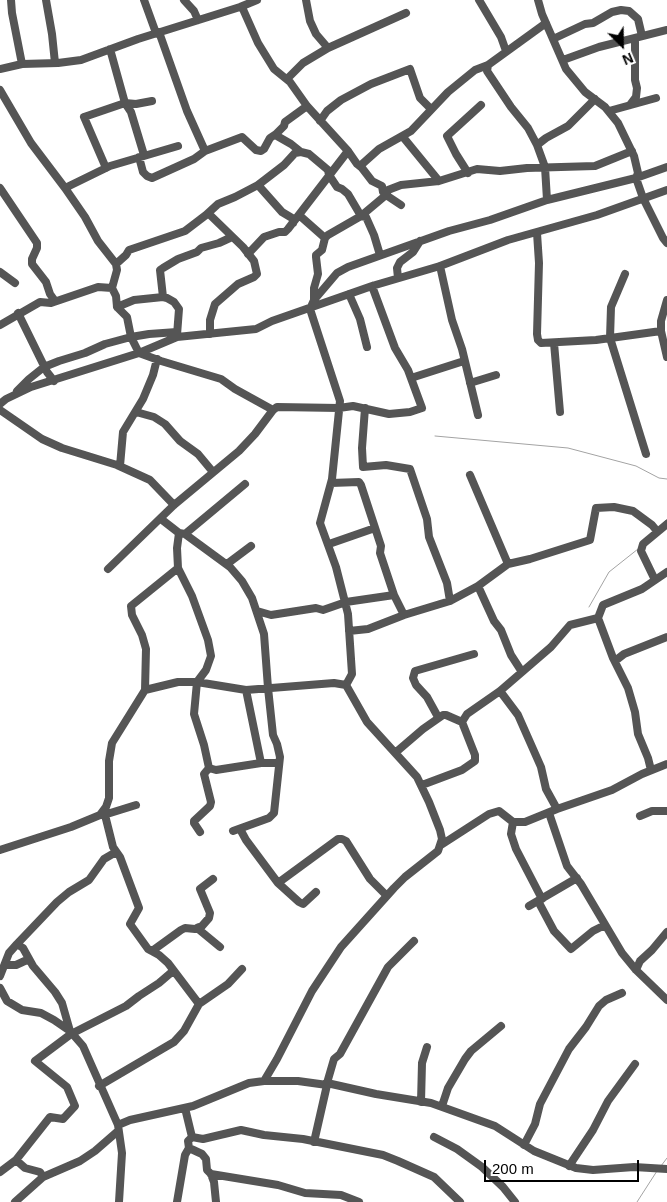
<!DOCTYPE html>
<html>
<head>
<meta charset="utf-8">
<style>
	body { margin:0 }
	#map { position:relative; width:667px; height:1202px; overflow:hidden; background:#fff; font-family:Helvetica,sans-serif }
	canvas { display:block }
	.north { position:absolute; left:597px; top:20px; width:50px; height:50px; -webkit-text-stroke:4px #fff; paint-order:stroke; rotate:157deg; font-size:14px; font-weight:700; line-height:20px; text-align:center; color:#000 }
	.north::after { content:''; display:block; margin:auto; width:18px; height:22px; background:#000; clip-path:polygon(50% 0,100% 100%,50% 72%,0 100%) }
	.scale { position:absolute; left:484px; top:1160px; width:155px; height:22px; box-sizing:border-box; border:2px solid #000; border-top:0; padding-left:6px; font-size:15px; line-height:18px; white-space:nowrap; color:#000; -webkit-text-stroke:4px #fff; paint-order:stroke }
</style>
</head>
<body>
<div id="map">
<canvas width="667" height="1202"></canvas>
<div class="north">N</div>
<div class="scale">200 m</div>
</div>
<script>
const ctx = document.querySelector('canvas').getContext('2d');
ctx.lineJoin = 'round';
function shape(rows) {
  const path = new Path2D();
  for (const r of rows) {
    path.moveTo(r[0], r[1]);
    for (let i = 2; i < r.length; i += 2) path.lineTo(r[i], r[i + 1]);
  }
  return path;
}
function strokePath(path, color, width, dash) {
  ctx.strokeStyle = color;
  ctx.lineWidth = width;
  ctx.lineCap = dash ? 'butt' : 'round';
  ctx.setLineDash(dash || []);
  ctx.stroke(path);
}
strokePath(shape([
	[435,436,568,448,636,466,659,478,667,479],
	[663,523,667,519],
	[589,607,609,572,638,549],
	[661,1166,667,1158],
	[637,1202,657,1171]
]), '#a3a3a3', 1);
strokePath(shape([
	[11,0,12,13,22,64],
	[46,0,52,34,55,63],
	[144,0,156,33],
	[184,0,194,11,198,20],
	[306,0,310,21,316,34,328,48],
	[479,0,501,37,506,51],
	[538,0,542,14,566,69,585,92,605,107,618,123,634,156,638,173,636,178,643,198,663,238,667,243],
	[242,7,258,43,274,69,290,82,307,106,348,151,357,164,362,168,372,181,382,186,383,192,389,197,401,205],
	[546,23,488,65,487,71,511,107,528,128,537,145,545,167,547,200],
	[159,32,187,111,205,151],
	[553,39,585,24,593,23,612,12,621,10,629,11,638,19,642,36],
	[110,49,125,103,131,112,144,155],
	[563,60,599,47,667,30],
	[0,69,22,64,58,63,81,60,138,39,240,7,257,0],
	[287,79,303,63,328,48,406,13],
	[0,90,31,143,65,188,85,217,98,241,116,264,117,270,112,288,116,296,117,307,127,317,131,337,139,353,161,361,221,379,235,389,273,410],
	[630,105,636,97,637,88,635,80,635,38],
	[307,106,285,122,284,126,276,134,277,136,291,144,301,152,309,154,328,170,329,175,337,187,342,189,348,194,361,216,366,217,374,235,380,255],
	[609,111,656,98],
	[320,121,327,111,341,100,371,84,410,69,420,98,431,109],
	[403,137,439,181],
	[537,145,546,138,568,126,595,99],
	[139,157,143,172,147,176,152,178,194,159,205,151,242,137,256,150,261,151,264,149,270,138,276,134],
	[360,166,379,149,411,131,448,92,475,70,488,65],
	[106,168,84,117,125,103,136,104,152,101],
	[468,173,456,154,447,136,481,105],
	[258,185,284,165,295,153,301,152],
	[0,188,37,243,37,248,32,259,32,264,46,282,50,294,55,301],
	[65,188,110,166,178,146],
	[206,215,218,204,235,197,258,185,282,212,292,218,293,223],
	[299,215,325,238],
	[537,233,539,263,537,334,538,340,541,343,596,340,661,331],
	[248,254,264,237,279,232,285,232,288,229,348,151],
	[116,264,126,255,129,250,185,231,206,215,209,214,243,247,254,261,257,274,254,277,238,284,215,304,210,320,210,334],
	[440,266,452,320,462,349,478,415],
	[0,272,15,283],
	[625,274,611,307,610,338,646,454],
	[398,278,397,268,400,262,413,252,420,241],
	[349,294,360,319,367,347],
	[163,297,160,270,163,268,178,259,197,252,201,248,219,243,232,237],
	[314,300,314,288,318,274,316,257,316,255,322,250,325,238,328,235,361,216,386,195,388,190,401,185,439,181,477,169,500,171,527,168,595,166,632,151],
	[667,300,661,321,661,331,667,357],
	[117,307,134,300,163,297,167,298,174,302,179,309,177,335],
	[18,313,47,372,54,381],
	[0,325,40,302,51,303,98,287,112,288],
	[554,343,560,412],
	[411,378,464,361],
	[470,383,496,375],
	[17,391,29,379,44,367,59,361,85,353,105,344,131,337,149,334,177,332],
	[0,404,6,399,31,387,139,353,177,337,256,329,272,321,372,286,440,266,508,240,597,215,667,190],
	[365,408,362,448,363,467,386,465,410,469,427,519,429,537,447,583,450,601],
	[0,410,42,439,62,448,117,465,150,480,174,505],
	[136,412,154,417,165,424,180,441,198,454,213,472],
	[120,466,123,432,143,399,153,375,157,359],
	[470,475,508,564],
	[331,483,359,482,361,485,381,546,380,553,394,595,404,615],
	[161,519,179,533,185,534,230,567,242,581,252,598,264,634,268,688,273,735,277,744,280,757,274,813,269,818,233,831],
	[185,534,245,484],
	[329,544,375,528],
	[227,564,251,546],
	[178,568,192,596,208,640,211,656,206,670,197,682,194,714,204,745,209,768],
	[108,569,174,505,239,451,255,434,273,410,277,407,339,408,353,406,389,414,410,412,422,408,408,370,395,348,372,286],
	[655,580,641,551,643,544,667,524],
	[478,586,494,621,501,630,511,655,522,672],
	[257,611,271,615,316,608,323,610,346,602,394,595],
	[349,631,368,629,404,615,450,601,478,586,508,564,530,559,590,540,596,508,614,507,633,511,652,525,657,531],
	[615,661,624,654,667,637],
	[346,685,352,674,348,614,336,567,320,523,332,479,340,401,310,309,314,300,337,273,348,267,449,231,490,220,547,200,636,178,667,167],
	[145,690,146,649,142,635,132,615,131,606,178,568,177,548,179,533],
	[246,690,261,763],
	[500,691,518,715,541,767,546,789,557,809],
	[438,717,427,697,416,685,413,678,415,671,474,654],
	[395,753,423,729,443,715,446,715,462,722],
	[209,768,216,770,261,763,279,763],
	[651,770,648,758,638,734,635,712,628,688,613,658,598,618,603,605,642,589,667,572],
	[422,785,462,770,475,761,475,755,462,722,467,714,500,691,551,647,570,625,598,618],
	[549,813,567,866,581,884,622,953,636,970,667,1000],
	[100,815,107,814,136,805],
	[640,816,652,811,667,811],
	[513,822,511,834,516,849,542,899],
	[240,829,246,840,278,883,299,902,303,904,316,892],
	[200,832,194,823,194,821,210,806,211,802,204,774,209,768],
	[441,845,489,814,499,811,513,822,525,822,557,809,612,790,642,774,667,764],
	[0,850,71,827,100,815,106,807,109,798,109,761,112,743,145,690,178,682,197,682,246,690,334,683,346,685,367,722,417,777,429,802,440,830,442,839,438,851,405,877,394,888,341,947,312,991,277,1059,264,1081,249,1083,193,1106,130,1120,118,1125],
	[278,883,338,839,342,839,346,841,370,879,387,896],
	[538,901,554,931,571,949,593,931,605,925],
	[529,906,577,878],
	[197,928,220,947],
	[152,951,181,930,185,928,195,929,202,926,209,918,210,913,200,889,213,879],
	[6,965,16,965,29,959],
	[636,970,640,961,652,950,667,932],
	[0,976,9,953,17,944],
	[0,988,7,1001,22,1010,41,1013,54,1020,70,1031,83,1046,118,1125,122,1153,119,1202],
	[199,1004,228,984,242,969],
	[70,1031,62,1003,55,992,33,966,23,948,17,944,57,902,69,892,89,880,104,859,116,852],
	[264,1081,298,1081,327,1085,327,1083,376,1094,431,1103,495,1126,534,1151,576,1168,593,1170,634,1167,667,1169],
	[327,1083,334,1059,340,1054,388,967,414,941],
	[99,1086,174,1042,184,1031,199,1004,168,963,159,955,148,949,130,924,139,908,120,857,113,847,105,815],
	[421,1102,422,1063,427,1047],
	[442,1106,448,1088,465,1059,471,1051,501,1026],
	[185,1108,192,1137],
	[192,1137,203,1139,241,1130,264,1135,303,1139,383,1155,398,1161,434,1177,460,1202],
	[192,1137,188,1141,189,1148,202,1154,206,1159,207,1170,211,1174,214,1182,216,1202],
	[434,1137,457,1149,482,1167,503,1187,515,1202],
	[314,1142,327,1085],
	[524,1145,535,1124,540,1104,569,1049,586,1027,599,1006,606,1000,622,993],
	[16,1160,50,1117,63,1119,75,1106,67,1087,35,1061,71,1034,126,1006,139,996,159,983,173,971],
	[569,1166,593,1130,608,1101,635,1064],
	[0,1172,16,1160,25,1168,40,1172,43,1177,80,1161,95,1151,118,1131],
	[211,1174,278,1185,305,1193,341,1195,359,1202],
	[15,1202,43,1177],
	[177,1202,185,1155,189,1148]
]), '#555', 8);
</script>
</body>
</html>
